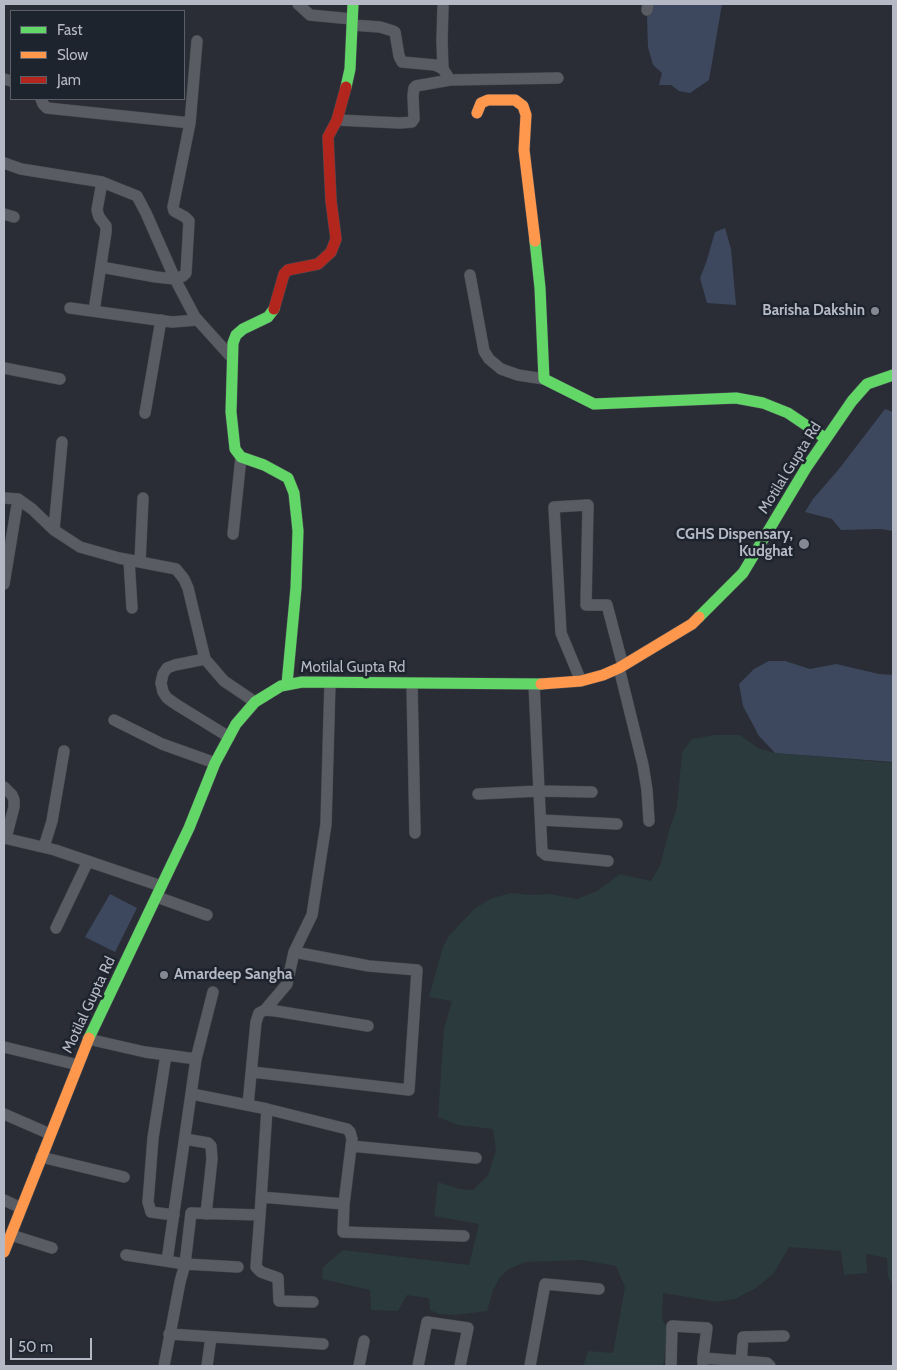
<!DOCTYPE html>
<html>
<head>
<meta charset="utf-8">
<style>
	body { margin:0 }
	#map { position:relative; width:897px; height:1370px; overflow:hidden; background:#2a2d35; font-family:Cabin,sans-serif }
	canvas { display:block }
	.frame { position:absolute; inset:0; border:5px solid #b4b9c5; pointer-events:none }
	.legend { position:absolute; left:10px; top:10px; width:175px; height:90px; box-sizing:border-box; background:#1e242e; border:1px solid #5a606a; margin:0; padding:6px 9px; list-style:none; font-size:15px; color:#b4b9c5 }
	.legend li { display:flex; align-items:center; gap:10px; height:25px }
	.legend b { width:25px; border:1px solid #5a606a }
	.scale { position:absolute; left:10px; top:1338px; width:82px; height:22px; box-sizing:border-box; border:2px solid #b4b9c5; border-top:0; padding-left:6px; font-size:15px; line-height:18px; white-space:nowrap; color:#b4b9c5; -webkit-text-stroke:4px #1e242e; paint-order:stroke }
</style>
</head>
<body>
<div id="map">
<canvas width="897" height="1370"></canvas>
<div class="frame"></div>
<ul class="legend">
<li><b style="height:6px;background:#63d668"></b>Fast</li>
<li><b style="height:6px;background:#ff974d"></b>Slow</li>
<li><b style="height:6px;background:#b3261e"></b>Jam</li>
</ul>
<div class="scale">50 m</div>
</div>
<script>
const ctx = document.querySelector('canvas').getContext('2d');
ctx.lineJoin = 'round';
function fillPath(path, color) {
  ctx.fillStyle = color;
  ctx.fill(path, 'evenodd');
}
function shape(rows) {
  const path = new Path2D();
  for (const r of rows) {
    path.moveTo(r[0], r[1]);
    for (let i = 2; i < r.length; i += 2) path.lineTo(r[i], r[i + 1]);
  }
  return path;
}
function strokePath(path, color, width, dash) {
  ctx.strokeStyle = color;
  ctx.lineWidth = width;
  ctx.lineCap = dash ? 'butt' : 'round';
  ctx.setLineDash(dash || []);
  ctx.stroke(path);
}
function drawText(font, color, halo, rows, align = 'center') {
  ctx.font = font + ' Cabin,sans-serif';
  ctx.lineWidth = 5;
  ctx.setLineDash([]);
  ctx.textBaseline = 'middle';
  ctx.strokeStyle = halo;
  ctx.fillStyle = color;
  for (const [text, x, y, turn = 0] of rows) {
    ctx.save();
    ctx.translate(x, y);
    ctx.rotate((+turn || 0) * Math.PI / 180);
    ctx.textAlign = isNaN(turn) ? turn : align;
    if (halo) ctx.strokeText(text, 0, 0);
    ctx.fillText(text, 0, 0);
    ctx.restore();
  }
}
fillPath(shape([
	[715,735,740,735,758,748,775,753,893,763,893,1286,888,1276,887,1258,866,1254,867,1273,844,1275,841,1251,789,1247,774,1273,756,1288,735,1299,717,1302,663,1293,662,1318,668,1331,663,1366,583,1366,588,1351,613,1353,625,1287,616,1266,582,1260,525,1262,509,1269,500,1277,493,1290,487,1311,456,1315,439,1314,430,1310,429,1298,407,1295,398,1311,371,1310,370,1290,322,1279,323,1267,343,1250,469,1265,479,1224,434,1216,438,1182,459,1189,473,1190,488,1175,496,1151,493,1129,458,1125,438,1117,444,1029,452,1001,429,997,443,947,449,936,474,909,492,898,512,893,529,895,549,894,577,899,597,891,620,874,651,881,660,866,669,831,677,807,682,752,692,739]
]), '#2b3a3d');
fillPath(shape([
	[650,4,722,4,709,80,690,93,679,91,671,85,659,85,662,73,653,65,648,47,647,17],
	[725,228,731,249,736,305,707,303,700,278,706,263,715,232],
	[885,409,893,412,893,531,881,529,841,530,832,519,805,512,813,499,839,469],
	[769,661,785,661,810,669,836,664,879,674,893,675,893,762,775,753,759,736,743,706,739,684,754,669],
	[110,894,137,908,115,952,85,937]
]), '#3d485e');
const street = shape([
	[298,4,310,15,352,19],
	[647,10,648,4],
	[352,25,380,27,393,31,395,32,399,56,402,62,435,65,443,69,450,80,558,78],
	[443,69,442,41,443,6],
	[4,79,11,81],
	[41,99,43,104,47,108,190,123],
	[337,120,400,123,412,122,414,119,413,96,414,88,416,86,450,80],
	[4,163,21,169,102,182,137,196,146,213,175,279,195,317,232,358],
	[4,214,14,217],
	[101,267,156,277,175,279,183,276,186,273,189,221,185,217,174,211,173,207,190,123,197,41],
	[470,275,484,351,489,359,501,369,518,375,544,379],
	[70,308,172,322,198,320],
	[94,311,106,232,106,226,99,217,97,210,102,182],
	[4,368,60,379],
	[145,413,161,320],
	[4,498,18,499,32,509,54,530,80,547,119,558,176,569,184,579,188,588,205,659,224,681,255,702],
	[54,530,62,442],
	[233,534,241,457],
	[129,560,132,608],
	[140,562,143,498],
	[4,584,18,499],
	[205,659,175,665,167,668,163,674,161,683,163,692,167,698,177,705,229,737],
	[619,668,643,765,647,790,649,821],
	[581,681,561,633,554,507,588,505,586,605,607,605,623,666],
	[412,683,415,833],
	[534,684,539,791,592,792],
	[114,720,162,744,215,763],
	[4,787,12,795,14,800,14,807,6,838],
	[478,794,539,791,542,852,546,855,608,861],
	[541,820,617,824],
	[4,838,55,850,161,886],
	[44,847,52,821,64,751],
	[157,897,207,915],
	[56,928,88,861],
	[265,1010,287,984,294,952,312,915,326,824,330,682],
	[88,1039,145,1052,196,1059],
	[4,1047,78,1065],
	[166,1055,153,1138,148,1202,151,1212,174,1215],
	[252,1072,409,1090,417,970,369,966,294,952],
	[192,1094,267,1109,347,1129,350,1132,352,1139,344,1204,343,1232,464,1236],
	[248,1105,256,1022,259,1013,265,1010,276,1011,368,1026],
	[4,1114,50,1134],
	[185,1139,208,1143,211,1146,212,1159,206,1214],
	[351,1146,476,1158],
	[41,1157,124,1177],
	[261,1197,344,1204],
	[4,1200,21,1208],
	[260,1215,267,1109],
	[11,1235,52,1248],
	[126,1255,185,1264,191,1213,260,1215,256,1267,261,1272,278,1278,279,1301,313,1302],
	[167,1261,196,1059,213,992],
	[169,1334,323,1344],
	[741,1362,743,1337,784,1336],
	[164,1366,180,1282,185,1264,238,1267],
	[207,1366,211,1337],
	[359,1366,364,1341],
	[418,1366,427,1322,468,1328,460,1366],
	[530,1366,545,1284,599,1289],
	[671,1366,672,1326,707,1328,703,1358],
	[703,1366,703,1358,767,1363,770,1366]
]);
const fast = shape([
	[346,87,350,69,353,4],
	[535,241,540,288,544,379,594,404,736,398,763,403,788,413,825,438],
	[274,309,268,317,243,329,236,335,233,343,231,412,235,449,241,457,264,465,288,478,294,493,298,531,296,588,287,684],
	[699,617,743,573,806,468,852,401,867,384,893,375],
	[89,1038,189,828,215,763,236,724,255,702,281,686,302,682,541,684]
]);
const slow = shape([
	[477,113,481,103,488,100,515,100,523,106,526,115,524,150,535,241],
	[541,684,581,681,603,675,619,668,692,624,699,617],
	[4,1252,89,1038]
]);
const jam = shape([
	[274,309,284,274,288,270,318,264,331,252,336,239,331,201,328,137,337,120,346,87]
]);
strokePath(street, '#46484e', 12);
strokePath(fast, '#474a52', 12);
strokePath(slow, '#474a52', 12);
strokePath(jam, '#474a52', 12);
strokePath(street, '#595c63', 11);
strokePath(fast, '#63d668', 11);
strokePath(slow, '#ff974d', 11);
strokePath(jam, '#b3261e', 11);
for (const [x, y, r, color] of [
	[875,311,5,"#848893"],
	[804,544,6,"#848893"],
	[164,975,5,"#848893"]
]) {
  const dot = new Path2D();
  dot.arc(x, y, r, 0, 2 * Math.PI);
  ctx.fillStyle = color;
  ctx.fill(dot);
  strokePath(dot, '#1e242e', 2);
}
drawText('bold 15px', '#b4b9c5', '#1e242e', [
	["Barisha Dakshin",865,311],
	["CGHS Dispensary,",793,535],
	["Kudghat",793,552],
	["Amardeep Sangha",174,975,"left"]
], 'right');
drawText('15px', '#b4b9c5', '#1e242e', [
	["Motilal Gupta Rd",790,468,-58],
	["Motilal Gupta Rd",353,668],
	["Motilal Gupta Rd",89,1005,-65]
]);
</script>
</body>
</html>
